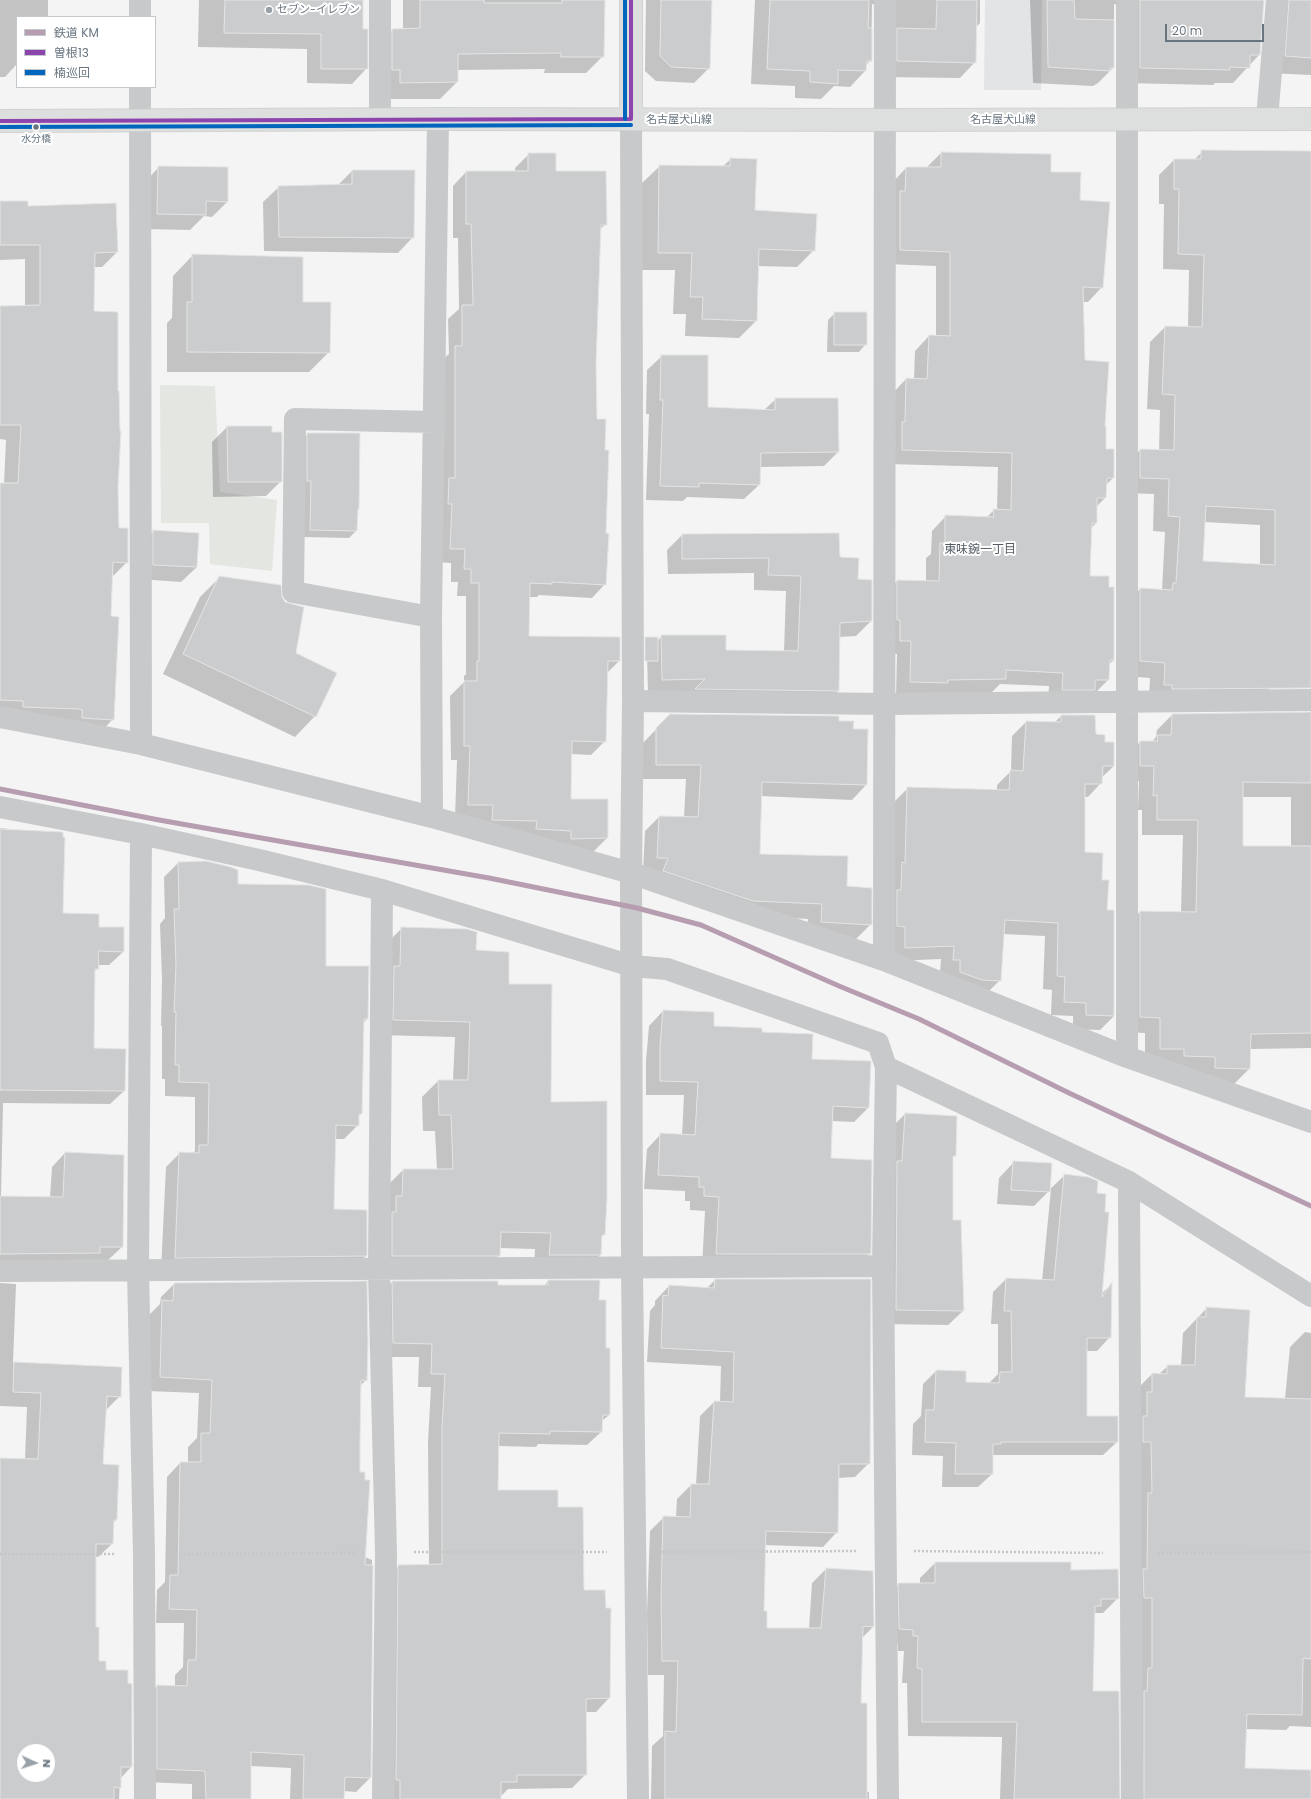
<!DOCTYPE html>
<html>
<head>
<meta charset="utf-8">
<style>
	body { margin:0 }
	#map { position:relative; width:1311px; height:1799px; overflow:hidden; background:#f4f4f4; font-family:Poppins,"Noto Sans JP",sans-serif }
	canvas { display:block }
	.legend { position:absolute; left:16px; top:16px; width:140px; height:72px; box-sizing:border-box; background:#fff; border:1px solid #c3c8cc; margin:0; padding:5px 7px; list-style:none; font-size:12px; color:#687580 }
	.legend li { display:flex; align-items:center; gap:8px; height:20px }
	.legend b { width:20px; border:1px solid #c3c8cc }
	.north { position:absolute; left:16px; top:1743px; width:40px; height:40px; box-sizing:border-box; background:#fff; border:1px solid #c3c8cc; border-radius:50%; rotate:93deg; font-size:11px; font-weight:700; line-height:16px; text-align:center; color:#687580 }
	.north::after { content:''; display:block; margin:auto; width:14px; height:18px; background:#99a1a9; clip-path:polygon(50% 0,100% 100%,50% 72%,0 100%) }
	.scale { position:absolute; left:1165px; top:24px; width:99px; height:18px; box-sizing:border-box; border:2px solid #687580; border-top:0; padding-left:5px; font-size:12px; line-height:14px; white-space:nowrap; color:#687580; -webkit-text-stroke:3px #fff; paint-order:stroke }
</style>
</head>
<body>
<div id="map">
<canvas width="1311" height="1799"></canvas>
<ul class="legend">
<li><b style="height:5px;background:#b79db0"></b>鉄道 KM</li>
<li><b style="height:5px;background:#8e44ad"></b>曽根13</li>
<li><b style="height:5px;background:#0065bd"></b>楠巡回</li>
</ul>
<div class="north">N</div>
<div class="scale">20 m</div>
</div>
<script>
const ctx = document.querySelector('canvas').getContext('2d');
ctx.lineJoin = 'round';
function fillPath(path, color) {
  ctx.fillStyle = color;
  ctx.fill(path, 'evenodd');
}
function shape(rows) {
  const path = new Path2D();
  for (const r of rows) {
    path.moveTo(r[0], r[1]);
    for (let i = 2; i < r.length; i += 2) path.lineTo(r[i], r[i + 1]);
  }
  return path;
}
function strokePath(path, color, width, dash) {
  ctx.strokeStyle = color;
  ctx.lineWidth = width;
  ctx.lineCap = dash ? 'butt' : 'round';
  ctx.setLineDash(dash || []);
  ctx.stroke(path);
}
function drawText(font, color, halo, rows, align = 'center') {
  ctx.font = font + ' Poppins,"Noto Sans JP",sans-serif';
  ctx.lineWidth = 4;
  ctx.setLineDash([]);
  ctx.textBaseline = 'middle';
  ctx.strokeStyle = halo;
  ctx.fillStyle = color;
  for (const [text, x, y, turn = 0] of rows) {
    ctx.save();
    ctx.translate(x, y);
    ctx.rotate((+turn || 0) * Math.PI / 180);
    ctx.textAlign = isNaN(turn) ? turn : align;
    if (halo) ctx.strokeText(text, 0, 0);
    ctx.fillText(text, 0, 0);
    ctx.restore();
  }
}
fillPath(shape([
	[985,0,1042,0,1041,90,984,90]
]), '#e3e4e5');
fillPath(shape([
	[160,385,215,386,220,492,277,500,272,571,210,564,209,523,161,523]
]), '#e3e6e1');
fillPath(shape([
	[0,0,48,0,48,17,17,17,17,64,5,77,0,77],
	[199,0,362,0,362,30,366,69,352,84,307,83,307,49,198,47],
	[403,0,604,0,603,56,586,73,544,73,545,69,457,70,457,82,440,99,383,99,376,46,393,30,403,29],
	[646,0,711,0,709,68,694,83,656,81,645,71],
	[755,0,980,0,980,23,976,27,975,62,960,78,882,77,876,5,872,4,871,60,865,66,865,71,850,87,834,86,821,99,795,98,795,86,751,84],
	[1030,0,1263,0,1259,55,1233,83,1215,83,1213,85,1124,83,1118,5,1114,4,1114,67,1098,83,1093,86,1033,83],
	[1281,0,1311,0,1311,75,1268,73],
	[1202,152,1311,152,1311,678,1271,687,1256,703,1149,700,1150,678,1125,676,1125,605,1140,589,1162,591,1165,532,1153,531,1154,494,1125,493,1125,466,1140,450,1159,451,1160,410,1147,409,1150,342,1165,327,1188,328,1189,270,1163,269,1164,204,1159,204,1159,175,1174,160,1194,160],
	[1204,522,1260,525,1260,565,1202,562],
	[941,153,1050,173,1079,201,1102,287,1088,302,1083,302,1084,361,1104,427,1105,450,1114,477,1106,485,1105,498,1096,507,1096,523,1091,528,1089,577,1114,660,1108,665,1108,680,1094,694,1048,704,1049,686,1000,684,991,693,896,696,897,654,886,654,883,596,897,581,926,582,926,558,931,554,932,531,946,516,986,518,994,510,997,510,998,467,888,464,892,394,906,379,914,379,915,351,929,336,936,337,936,266,886,264,892,183,906,168,927,167],
	[529,154,555,172,606,224,599,230,595,364,596,420,604,451,605,584,592,598,539,595,537,597,529,597,528,637,619,661,606,674,605,741,591,755,571,754,570,800,607,838,593,852,479,833,480,819,455,818,457,760,451,760,450,696,464,682,464,676,466,674,466,596,457,596,458,582,451,582,451,563,437,562,442,360,449,354,448,319,459,309,458,238,453,238,453,186,466,172,515,172,515,168],
	[731,159,754,211,814,250,797,267,758,266,756,321,739,338,685,336,686,314,673,314,675,270,642,270,642,183,660,166,722,167],
	[159,167,227,202,212,217,204,216,190,230,143,229,144,183],
	[352,171,413,237,398,253,264,251,263,202,279,187,338,185],
	[0,202,27,207,115,204,117,252,102,267,94,267,93,312,117,488,118,529,127,562,112,577,110,617,113,719,99,734,0,715,0,484,4,484,6,440,0,439,0,307,25,306,25,259,0,260],
	[193,255,302,303,329,352,309,372,167,372,167,323,172,318,173,276],
	[835,313,866,344,859,352,827,352,828,320],
	[662,356,706,408,764,410,776,399,838,452,824,466,760,467,759,485,744,499,687,497,683,501,646,500,649,414,646,414,647,370],
	[227,427,281,481,266,496,213,497,212,442],
	[308,434,356,531,349,538,303,537,300,441],
	[154,531,197,567,181,582,139,579,138,546],
	[682,535,839,558,857,580,871,621,856,636,839,637,838,691,824,706,648,695,647,651,662,636,725,651,784,652,786,591,754,590,754,573,668,574,667,550],
	[220,577,281,598,295,654,315,716,295,737,163,674,200,597],
	[670,715,838,722,852,729,867,730,866,785,852,800,760,796,759,855,846,887,871,924,856,939,806,936,808,919,738,915,643,872,645,831,659,817,684,818,686,779,642,779,642,744],
	[1172,715,1311,728,1311,1048,1250,1049,1249,1069,1234,1084,1145,1064,1145,1033,1125,1032,1125,927,1140,912,1181,913,1183,835,1142,835,1142,810,1138,810,1139,781,1125,781,1125,758,1140,742,1152,742,1156,737,1157,730],
	[1242,797,1291,797,1291,847,1242,847],
	[1061,716,1095,735,1104,743,1114,766,1101,778,1101,783,1088,797,1084,797,1084,853,1101,881,1106,911,1114,911,1114,1016,1100,1030,1073,1029,1073,1016,1051,1015,1052,990,1043,989,1045,936,1003,934,1000,980,986,994,940,973,941,959,892,961,894,802,908,788,997,790,997,785,1011,771,1012,736,1026,722,1054,723],
	[0,828,9,829,62,914,98,928,123,952,109,965,98,965,98,968,94,972,93,1049,124,1091,110,1104,3,1103,1,1197,50,1198,52,1167,65,1153,122,1247,108,1260,0,1272],
	[178,863,237,885,325,967,367,1019,363,1023,361,1114,358,1117,358,1125,344,1139,334,1139,333,1209,366,1256,351,1270,161,1271,166,1167,180,1153,191,1154,195,1151,195,1097,165,1096,165,1079,162,1079,162,1026,161,1026,162,980,160,924,165,918,164,877],
	[402,928,475,951,508,985,550,1103,604,1234,601,1238,600,1255,584,1271,534,1271,535,1249,499,1248,499,1255,482,1271,376,1272,387,1186,403,1170,437,1170,435,1131,423,1131,422,1097,438,1081,453,1081,455,1037,378,1035,386,944],
	[663,1011,713,1027,761,1033,811,1060,868,1108,854,1122,832,1121,830,1159,870,1253,855,1267,702,1268,705,1211,690,1210,690,1201,685,1201,685,1191,644,1189,647,1149,661,1134,682,1136,684,1095,646,1095,646,1061,649,1026],
	[905,1114,955,1155,952,1158,952,1221,960,1221,963,1311,948,1325,882,1324,891,1128],
	[1014,1162,1049,1190,1065,1175,1096,1194,1101,1294,1111,1285,1110,1337,1097,1351,1086,1351,1086,1417,1117,1442,1103,1455,992,1455,992,1474,978,1487,942,1487,943,1456,912,1455,913,1424,921,1416,923,1384,936,1371,965,1383,989,1383,998,1374,998,1324,991,1324,993,1292,1006,1279,1042,1281,1051,1189,1034,1206,997,1204,999,1178],
	[715,1280,869,1463,855,1477,838,1478,837,1532,823,1547,764,1545,763,1612,766,1629,809,1629,812,1583,826,1569,873,1627,862,1638,860,1704,866,1792,869,1792,869,1799,651,1799,652,1746,663,1736,664,1675,648,1675,647,1613,650,1531,664,1517,676,1517,677,1499,691,1485,696,1485,700,1416,714,1402,720,1402,721,1366,647,1362,650,1311,655,1305,655,1301,669,1286,707,1288],
	[548,1281,598,1301,605,1349,609,1415,602,1421,601,1432,587,1445,538,1444,536,1447,498,1446,497,1491,557,1508,583,1591,609,1698,596,1712,585,1712,586,1774,572,1788,508,1789,502,1795,500,1795,500,1799,386,1799,385,1580,399,1566,429,1566,428,1442,431,1387,418,1387,419,1357,380,1357,378,1296,392,1282,544,1286],
	[0,1283,16,1284,13,1363,121,1368,120,1396,106,1410,102,1465,118,1466,116,1520,112,1524,112,1544,98,1557,95,1557,95,1628,98,1662,105,1671,127,1684,131,1685,131,1767,120,1779,119,1799,0,1799,0,1459,25,1460,27,1407,0,1406],
	[24,1751,48,1751,48,1775,24,1775],
	[174,1284,366,1380,360,1386,359,1473,365,1557,372,1560,370,1778,356,1792,344,1791,343,1799,290,1799,291,1768,250,1766,250,1799,192,1799,192,1784,144,1782,144,1700,157,1686,175,1687,175,1675,183,1667,184,1623,156,1623,157,1590,165,1582,167,1477,180,1463,188,1463,188,1447,197,1438,199,1393,147,1391,149,1315,160,1304,161,1297],
	[1207,1308,1244,1397,1285,1399,1290,1347,1305,1332,1311,1333,1311,1727,1290,1726,1286,1730,1246,1729,1244,1769,1311,1771,1311,1799,1130,1799,1137,1389,1152,1374,1159,1374,1168,1366,1181,1366,1183,1333],
	[935,1563,1070,1571,1118,1598,1103,1613,1094,1613,1092,1692,1119,1799,1000,1799,1002,1737,908,1736,907,1683,902,1683,904,1651,898,1651,898,1644,884,1643,884,1599,899,1584,920,1584,920,1578]
]), '#0003');
const building = shape([
	[225,0,363,0,363,29,368,29,368,69,321,69,321,34,224,33,225,0],
	[420,0,484,0,484,3,562,3,562,0,605,0,604,57,561,57,561,53,458,54,458,82,400,83,400,70,392,70,392,29,420,28,420,0],
	[661,0,712,0,710,69,671,67,660,56,661,0],
	[770,0,869,0,868,28,872,28,872,61,867,61,866,71,838,70,838,84,810,82,810,71,767,69,770,0],
	[937,0,977,0,976,63,897,61,897,28,936,29,937,0],
	[1047,0,1074,0,1075,19,1114,20,1114,68,1110,68,1110,71,1048,67,1047,0],
	[1140,0,1264,0,1260,55,1250,55,1250,68,1230,67,1230,70,1140,68,1140,0],
	[1289,0,1311,0,1311,58,1285,56,1289,0],
	[1201,150,1311,151,1311,688,1172,689,1172,685,1164,685,1165,663,1140,661,1140,588,1172,590,1173,583,1176,583,1180,517,1168,516,1169,479,1140,478,1140,449,1174,450,1175,395,1162,394,1165,326,1202,327,1204,255,1178,254,1179,189,1174,189,1174,159,1201,159,1201,150],
	[1206,506,1275,510,1275,565,1203,561,1206,506],
	[941,152,1051,154,1051,172,1081,172,1080,200,1110,202,1103,288,1083,287,1085,360,1109,362,1105,426,1106,426,1106,449,1114,449,1114,478,1107,478,1106,498,1097,498,1097,523,1092,523,1090,576,1109,576,1109,587,1114,587,1114,660,1110,660,1109,680,1095,680,1095,690,1062,690,1063,673,1006,670,1006,679,948,680,948,683,910,682,911,641,900,641,900,620,897,620,897,580,939,581,940,543,945,543,945,515,994,517,993,509,1011,510,1012,453,902,450,902,422,905,422,906,378,927,379,929,335,950,336,950,252,900,250,900,191,905,191,906,167,941,167,941,152],
	[528,153,556,153,556,171,606,171,607,225,601,225,596,364,597,419,606,419,605,450,609,450,606,533,609,534,606,585,552,582,552,584,530,583,529,636,620,637,620,661,608,661,606,742,572,741,571,799,608,799,608,838,571,839,571,831,536,829,537,821,492,820,493,805,468,805,470,746,464,746,464,681,477,681,477,661,479,661,479,583,471,583,471,569,464,569,465,549,450,549,452,504,448,504,449,478,455,478,455,346,462,346,462,305,473,305,471,224,466,224,466,171,528,171,528,153],
	[730,158,757,159,755,210,817,214,815,251,759,249,757,321,702,319,703,297,690,297,692,253,658,253,659,165,730,166,730,158],
	[158,166,228,167,228,202,206,201,206,215,157,214,158,166],
	[352,170,415,170,414,238,279,237,278,186,352,184,352,170],
	[0,201,28,201,28,206,116,203,118,252,95,253,94,311,118,312,118,391,119,391,120,431,121,431,118,488,119,528,128,528,128,563,113,562,111,616,119,617,114,720,82,718,82,710,78,709,23,707,23,701,0,700,0,483,18,483,21,425,0,425,0,306,40,305,40,245,0,245,0,201],
	[192,254,303,257,303,302,331,302,330,353,187,352,187,302,192,302,192,254],
	[834,312,867,312,867,345,834,345,834,312],
	[661,355,708,355,708,407,775,410,775,398,838,398,839,452,761,453,760,485,699,483,699,487,660,486,663,400,660,400,661,355],
	[227,426,272,426,272,432,282,432,282,482,228,482,227,426],
	[307,433,360,433,359,509,358,509,357,531,310,530,311,481,307,481,307,433],
	[153,530,199,533,197,567,153,565,153,530],
	[839,533,840,557,859,558,858,579,872,580,872,621,840,623,839,691,695,689,705,679,662,680,661,635,726,635,726,650,798,651,801,576,768,575,769,558,682,559,682,534,839,533],
	[219,576,281,585,282,597,285,602,304,607,296,653,337,673,316,717,183,654,219,576],
	[645,637,658,637,658,661,645,661,645,637],
	[1311,712,1311,783,1243,782,1243,846,1311,846,1311,1033,1251,1034,1250,1069,1215,1068,1215,1057,1184,1056,1184,1049,1160,1049,1160,1018,1140,1017,1140,911,1196,912,1198,820,1157,820,1157,795,1153,796,1154,766,1140,766,1140,741,1158,741,1157,735,1171,735,1172,714,1311,712],
	[670,714,839,716,839,721,854,721,853,729,868,729,867,785,762,782,760,854,848,856,847,886,872,888,872,925,821,922,822,904,753,901,663,871,668,858,657,858,659,816,698,817,701,765,656,765,656,728,670,714],
	[1061,715,1095,715,1096,734,1105,735,1105,742,1114,742,1114,766,1103,766,1102,784,1085,784,1085,852,1103,853,1102,880,1109,880,1107,910,1114,910,1114,1016,1086,1015,1086,1003,1064,1002,1065,977,1057,976,1058,923,1005,920,1001,981,982,980,960,972,960,960,953,960,954,946,905,948,905,927,897,926,897,890,901,890,902,862,905,863,907,787,1009,790,1010,770,1023,771,1026,721,1061,722,1061,715],
	[0,829,63,832,63,837,65,837,63,913,99,914,99,927,124,927,124,952,98,951,99,969,95,969,94,1048,126,1049,125,1091,0,1090,0,829],
	[206,861,231,867,238,870,238,884,308,885,326,889,326,966,369,966,368,1019,364,1019,362,1114,359,1114,359,1126,336,1125,334,1209,367,1210,367,1256,175,1258,179,1152,199,1153,199,1145,208,1145,209,1083,179,1082,179,1065,175,1065,176,1012,174,1012,176,965,174,909,179,909,178,862,206,861],
	[401,927,467,929,477,932,476,950,509,952,509,984,552,984,551,1102,607,1101,607,1199,605,1235,602,1235,601,1255,549,1255,551,1233,501,1232,500,1256,392,1256,392,1212,396,1212,396,1196,402,1196,403,1169,453,1169,451,1115,439,1115,438,1080,468,1080,470,1022,393,1020,394,966,400,966,401,927],
	[663,1010,714,1012,714,1026,762,1028,762,1032,813,1034,812,1059,871,1061,869,1108,833,1106,831,1158,872,1160,871,1254,716,1254,719,1197,704,1196,704,1187,699,1187,699,1177,658,1175,660,1133,695,1135,698,1082,660,1081,660,1046,663,1010],
	[905,1113,957,1116,956,1156,953,1156,953,1220,961,1220,964,1311,896,1310,897,1161,902,1161,905,1113],
	[65,1152,124,1155,123,1247,100,1247,100,1253,0,1254,0,1196,63,1197,65,1152],
	[1013,1161,1052,1163,1050,1192,1011,1190,1013,1161],
	[1064,1174,1088,1177,1098,1181,1097,1193,1106,1194,1105,1212,1109,1212,1102,1297,1112,1282,1111,1338,1087,1338,1087,1416,1118,1416,1118,1442,1001,1442,1001,1444,993,1444,993,1474,955,1474,956,1443,925,1442,926,1410,934,1410,936,1370,966,1371,966,1382,999,1383,1000,1372,1012,1372,1011,1311,1004,1311,1006,1278,1054,1280,1064,1174],
	[715,1279,871,1279,870,1464,839,1464,838,1533,766,1531,764,1611,767,1611,767,1628,821,1628,826,1568,873,1571,874,1627,863,1626,861,1703,867,1703,867,1799,665,1799,665,1731,676,1732,678,1661,662,1661,661,1598,663,1516,690,1517,691,1484,709,1484,714,1401,733,1402,734,1352,661,1348,663,1295,668,1296,669,1285,714,1288,715,1279],
	[548,1280,600,1280,599,1300,606,1300,606,1348,610,1348,610,1415,603,1415,602,1432,550,1431,550,1434,499,1433,498,1490,558,1490,558,1507,583,1507,584,1590,605,1590,606,1608,611,1608,610,1698,586,1699,587,1775,517,1775,517,1782,501,1782,501,1799,400,1799,400,1780,396,1780,398,1565,442,1564,442,1427,445,1374,431,1374,432,1344,393,1343,392,1281,498,1281,498,1285,548,1285,548,1280],
	[367,1281,368,1343,367,1381,361,1380,360,1442,360,1472,365,1472,365,1480,370,1480,365,1565,373,1565,371,1778,345,1777,344,1799,303,1799,304,1755,251,1752,251,1799,206,1799,205,1771,157,1769,157,1685,187,1686,188,1660,196,1660,197,1610,169,1609,170,1575,178,1575,180,1462,201,1462,201,1433,210,1433,212,1380,160,1377,162,1300,173,1301,174,1283,367,1281],
	[1206,1307,1250,1310,1245,1397,1311,1399,1311,1659,1303,1658,1302,1715,1247,1714,1245,1768,1311,1770,1311,1799,1144,1799,1144,1691,1147,1691,1148,1668,1152,1668,1152,1598,1144,1598,1143,1569,1147,1569,1148,1493,1152,1493,1151,1442,1143,1442,1143,1416,1147,1416,1147,1392,1152,1392,1152,1373,1167,1374,1167,1365,1195,1365,1197,1317,1206,1317,1206,1307],
	[14,1362,122,1367,121,1397,107,1396,103,1464,119,1465,117,1520,114,1520,113,1544,96,1544,96,1627,99,1627,99,1661,106,1661,106,1670,128,1670,128,1683,132,1684,132,1767,121,1767,121,1788,114,1787,114,1799,0,1799,0,1458,38,1459,41,1393,13,1392,14,1362],
	[24,1751,48,1751,48,1775,24,1775,24,1751],
	[935,1562,1071,1562,1071,1570,1118,1569,1119,1599,1101,1599,1101,1606,1095,1606,1093,1691,1119,1691,1120,1799,1014,1799,1017,1722,922,1722,922,1669,917,1668,918,1636,913,1636,913,1630,899,1629,898,1583,935,1583,935,1562]
]);
fillPath(building, '#cbcccd');
strokePath(building, '#e4e4e4', 1);
const secondary = shape([
	[631,0,631,119],
	[0,121,438,119,886,120,1311,119]
]);
strokePath(secondary, '#d1d2d2', 24);
strokePath(shape([
	[914,1551,1103,1553],
	[414,1552,607,1552],
	[662,1552,857,1551],
	[1158,1553,1311,1552],
	[0,1554,115,1554],
	[172,1554,357,1553]
]), '#c5c6c7', 2.5, [2, 2]);
strokePath(shape([
	[140,0,140,17],
	[140,87,141,744],
	[380,119,380,0],
	[1267,119,1277,0],
	[431,617,293,592,295,419,434,422],
	[633,701,885,704,1311,700],
	[0,717,141,744,432,817,631,873,884,960,1127,1057,1311,1122],
	[0,807,141,834,259,860,382,890,632,966,667,969,878,1043,886,1067,1129,1182,1311,1296],
	[432,817,431,617,438,119],
	[141,834,138,1270,144,1555,145,1799],
	[382,890,379,1270,386,1553,383,1799],
	[884,960,885,0],
	[1127,1057,1127,0],
	[886,1067,883,1266,888,1799],
	[1129,1182,1132,1799],
	[0,1271,883,1266]
]), '#c7c9ca', 22);
strokePath(shape([
	[631,119,633,701,631,873,632,1267,638,1799]
]), '#c7c9ca', 22);
strokePath(secondary, '#dddede', 22);
strokePath(shape([
	[631,0,631,119],
	[0,121,631,119]
]), '#8e44ad', 4);
strokePath(shape([
	[625,0,625,119],
	[0,127,631,125]
]), '#0065bd', 4);
strokePath(shape([
	[0,789,159,820,489,878,637,908,701,925,839,986,919,1019,1069,1093,1311,1206]
]), '#b79db0', 5);
for (const [x, y, r, color] of [
	[269,10,4,"#99a1a9"],
	[36,127,3.5,"#687580"]
]) {
  const dot = new Path2D();
  dot.arc(x, y, r, 0, 2 * Math.PI);
  ctx.fillStyle = color;
  ctx.fill(dot);
  strokePath(dot, '#fff', 1.5);
}
drawText('10px', '#687580', '#fff', [
	["水分橋",36,139]
]);
drawText('11px', '#687580', '#fff', [
	["セブン-イレブン",277,10]
], 'left');
drawText('11px', '#687580', '#fff', [
	["名古屋犬山線",679,120],
	["名古屋犬山線",1003,120]
]);
drawText('12px', '#555e66', '#fff', [
	["東味鋺一丁目",980,550]
]);
</script>
</body>
</html>
